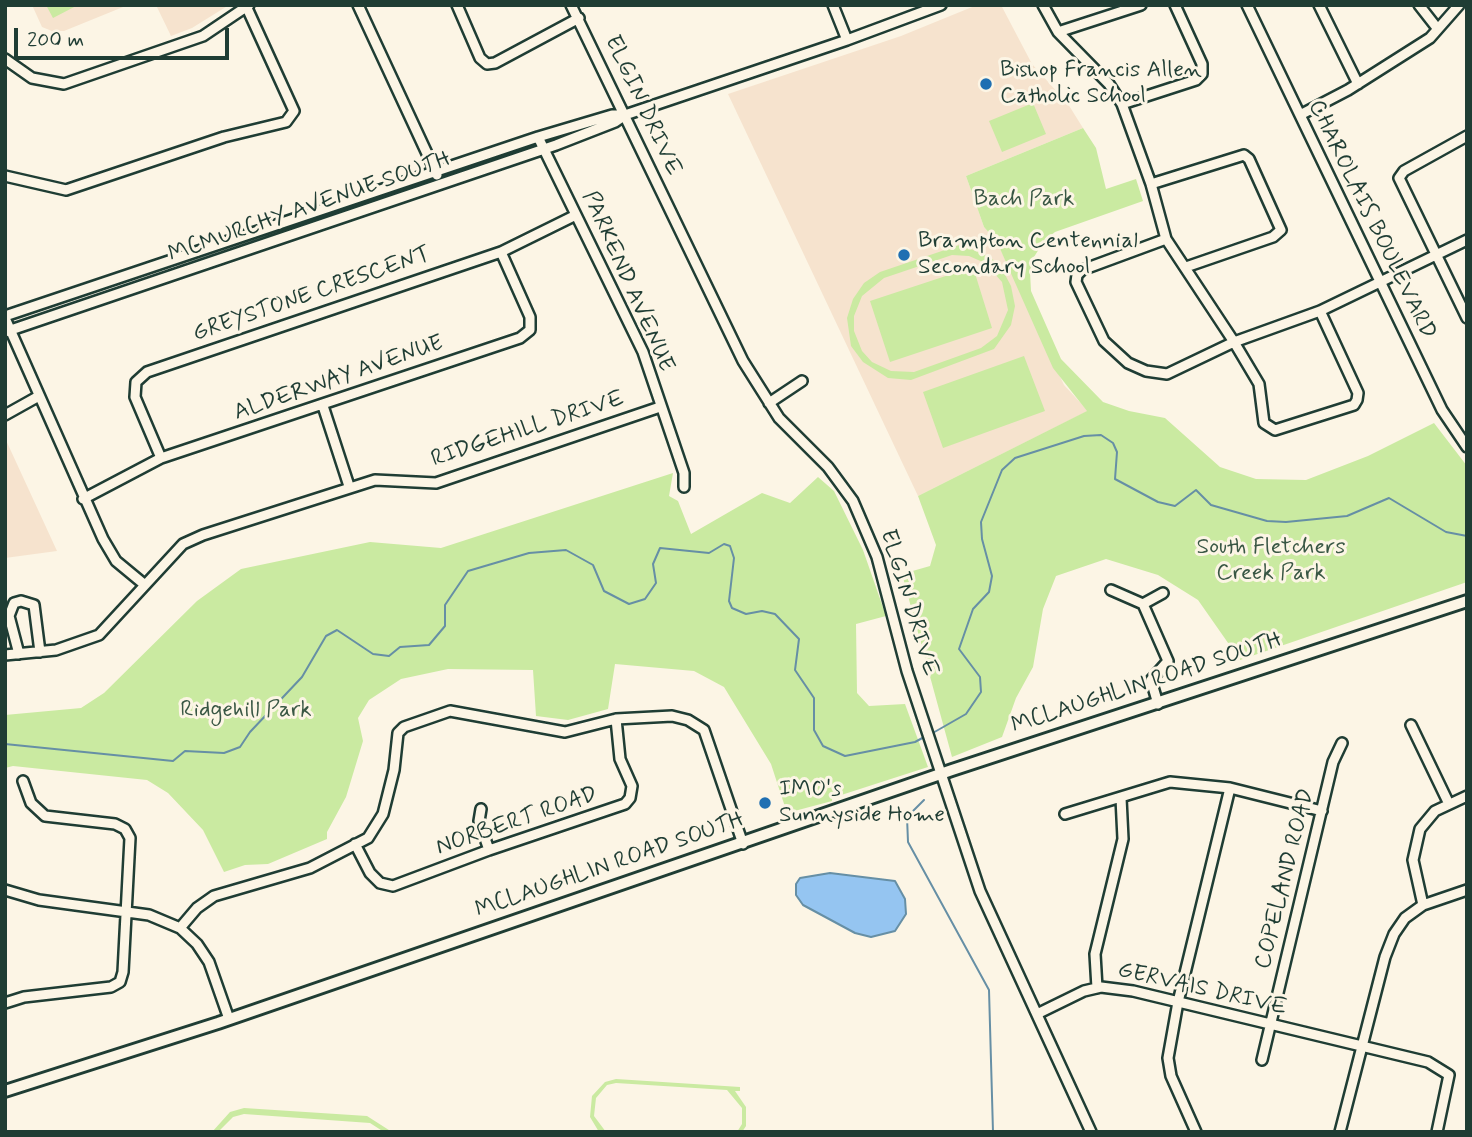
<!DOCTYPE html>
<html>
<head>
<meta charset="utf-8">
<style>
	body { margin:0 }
	#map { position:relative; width:1472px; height:1137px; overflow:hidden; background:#fcf5e5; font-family:Mynerve,sans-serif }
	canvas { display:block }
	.frame { position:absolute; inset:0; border:7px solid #1f3d34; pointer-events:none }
	.scale { position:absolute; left:14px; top:28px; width:215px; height:32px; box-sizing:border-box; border:4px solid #1f3d34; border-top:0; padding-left:9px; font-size:21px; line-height:24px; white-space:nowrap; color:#1f3d34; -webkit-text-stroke:5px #fcf5e5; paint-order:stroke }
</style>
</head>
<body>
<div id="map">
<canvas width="1472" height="1137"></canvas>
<div class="frame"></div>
<div class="scale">200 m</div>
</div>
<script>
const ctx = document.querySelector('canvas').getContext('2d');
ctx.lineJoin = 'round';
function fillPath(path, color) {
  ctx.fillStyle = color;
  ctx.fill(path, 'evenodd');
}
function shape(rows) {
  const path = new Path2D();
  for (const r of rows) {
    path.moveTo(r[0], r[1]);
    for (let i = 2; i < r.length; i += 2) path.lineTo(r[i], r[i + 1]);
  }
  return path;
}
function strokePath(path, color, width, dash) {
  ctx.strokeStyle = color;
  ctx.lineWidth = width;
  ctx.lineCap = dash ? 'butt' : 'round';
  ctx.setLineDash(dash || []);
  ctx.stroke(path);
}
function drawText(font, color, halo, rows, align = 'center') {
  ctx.font = font + ' Mynerve,sans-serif';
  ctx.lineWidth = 6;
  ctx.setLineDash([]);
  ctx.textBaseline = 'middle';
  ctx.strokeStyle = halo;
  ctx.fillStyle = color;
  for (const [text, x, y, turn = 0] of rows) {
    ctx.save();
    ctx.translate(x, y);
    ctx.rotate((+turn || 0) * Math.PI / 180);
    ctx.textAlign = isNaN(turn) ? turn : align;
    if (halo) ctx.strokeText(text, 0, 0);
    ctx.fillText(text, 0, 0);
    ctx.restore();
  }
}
fillPath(shape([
	[32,5,128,5,64,31,52,31,42,27],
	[156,5,229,5,192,28,171,36],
	[977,5,1001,5,1032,64,1068,104,1083,128,966,176,984,227,997,242,1064,385,1088,411,918,496,728,94,901,36],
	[5,438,57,551,5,558]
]), '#f6e3ce');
fillPath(shape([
	[46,5,78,5,53,18],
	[1033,103,1046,134,1002,152,989,121],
	[1083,128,1096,148,1106,189,1136,179,1143,201,1055,232,1044,241,1034,257,1030,272,1031,291,1061,359,1103,402,1129,411,1165,418,1220,467,1256,479,1306,480,1368,456,1434,423,1467,466,1467,582,1240,660,1198,600,1158,575,1106,559,1056,576,1043,609,1033,667,1016,698,1002,737,952,757,902,574,930,566,936,545,918,496,1087,411,1053,368,997,242,984,227,966,176],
	[986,236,988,243,971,249,990,257,1001,267,1011,286,1015,306,1011,325,994,349,911,380,888,378,863,362,851,346,847,318,853,299,864,283,880,272],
	[952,255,969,256,985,263,1002,282,1008,310,997,336,981,348,914,372,891,371,872,362,862,351,854,331,854,316,862,296,884,278],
	[973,267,992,328,890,362,870,301],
	[1024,356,1045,411,943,448,923,392],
	[673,473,669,496,678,501,691,534,762,493,790,503,818,477,834,491,863,550,886,616,856,624,857,693,869,706,905,704,928,767,832,798,832,801,787,813,771,764,724,687,694,671,615,664,608,709,568,720,536,716,533,670,448,669,401,679,369,700,358,718,363,741,346,797,327,832,327,839,268,864,245,865,224,872,203,830,168,793,147,780,13,766,5,768,5,715,81,708,104,693,197,601,241,569,370,542,441,548],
	[616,1079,740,1087,740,1091,735,1091,746,1107,746,1126,742,1132,737,1132,742,1124,742,1108,727,1090,616,1083,607,1085,596,1098,594,1116,606,1132,599,1132,590,1117,592,1096,605,1082],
	[244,1108,367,1116,392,1132,384,1132,370,1123,244,1114,233,1117,218,1132,212,1132,230,1112]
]), '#caeaa1');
const water = shape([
	[830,873,895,881,905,899,906,914,895,931,871,937,855,933,803,905,796,895,796,884,800,878,830,873]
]);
fillPath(water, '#95c5f1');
strokePath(water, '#668fa5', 2);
strokePath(shape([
	[1117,452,1115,479,1158,502,1175,506,1196,490,1211,505,1267,521,1286,522,1347,516,1389,498,1446,532,1467,536],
	[931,734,966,714,981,692,980,677,959,649,973,609,989,592,992,576,982,539,981,522,1002,470,1015,458,1084,436,1101,435,1113,443,1117,452],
	[5,744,173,761,185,751,224,753,240,747,250,732,302,677,326,636,337,630,373,654,389,656,400,647,429,645,445,626,445,605,468,571,529,553,566,550,593,565,604,591,629,604,645,599,656,583,653,564,660,548,709,553,724,544,730,546,734,558,729,601,732,608,746,614,762,611,775,614,799,639,795,670,814,698,814,730,823,746,845,756,915,742,926,736],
	[924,800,907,817,908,842,989,990,993,1132]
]), '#668fa5', 2);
const minor = shape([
	[358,5,437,175],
	[457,5,480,58,487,64,495,63,579,18],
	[571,5,743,361,779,418,828,467,853,501,877,557,907,671,980,891,1091,1132],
	[833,5,847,40],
	[1043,5,1058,32,1109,84,1122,104,1151,184,1166,239,1234,342,1320,311,1467,240],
	[1247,5,1442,410,1467,447],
	[1319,5,1358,84],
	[1419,5,1437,28],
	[1058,32,1141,5],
	[5,59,32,78,64,84,203,36,249,5],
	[1122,104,1196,80,1202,74,1202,64,1175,5],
	[1300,115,1348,90,1430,38,1459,5],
	[1467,136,1404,171,1399,178,1467,318],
	[538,137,643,352,684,473,684,487],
	[5,176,66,190,224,137,286,122,294,111,247,8],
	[1151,184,1244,155,1249,159,1281,230,1273,237,1186,267],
	[1166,239,1082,270,1077,275,1076,282,1104,341,1128,363,1146,371,1167,374,1234,342,1259,384,1264,423,1275,430,1354,405,1357,400,1358,393,1320,311],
	[5,316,538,137,612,115,625,115],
	[5,318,103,539,116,561,145,585],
	[5,332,556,145,615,122,625,115,847,40,941,5],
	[769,403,802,381],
	[323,406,349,486],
	[5,415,39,396],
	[161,458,135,397,136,382,147,372,501,252,576,215],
	[83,499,161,458,520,338,530,330,530,317,501,252],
	[1111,590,1143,604,1168,661,1151,680,1158,704],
	[1143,604,1163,593],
	[19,654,9,616,14,603,21,601,34,605,40,652],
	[5,655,56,650,99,635,183,544,203,535,375,480,436,483,660,407],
	[1411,725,1449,804],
	[481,809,479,821,489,850],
	[1065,814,1170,782,1230,788,1322,811],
	[355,844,370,873,380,883,393,886,489,850,625,804,630,798,632,786,620,759,616,719],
	[5,890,39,900,149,915,180,928,197,944,209,962,229,1019],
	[1423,905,1413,860,1420,829,1435,811,1467,796],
	[180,928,197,908,214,896,310,868,368,838,383,814,394,770,398,733,404,727,450,711,565,732,616,719,672,716,688,720,704,730,743,844],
	[1097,988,1095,954,1123,839,1121,798],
	[5,1003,24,997,111,987,120,982,123,972,130,838,125,829,115,824,45,816,31,803,23,781],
	[1037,1014,1084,991,1101,987,1133,991,1428,1062,1449,1075,1437,1132],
	[1262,1060,1333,762,1342,743],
	[1196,1132,1171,1076,1168,1058,1178,1002,1230,788],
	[1340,1132,1385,957,1394,934,1405,918,1423,905,1467,890]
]);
const major = shape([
	[5,1091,218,1023,952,770,1467,601]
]);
strokePath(minor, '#1f3d34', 14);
strokePath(major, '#1f3d34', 16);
strokePath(minor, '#fcf5e5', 9);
strokePath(major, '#fcf5e5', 10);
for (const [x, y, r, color] of [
	[986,84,7,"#1f6fb2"],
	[904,255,7,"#1f6fb2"],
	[765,803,7,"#1f6fb2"]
]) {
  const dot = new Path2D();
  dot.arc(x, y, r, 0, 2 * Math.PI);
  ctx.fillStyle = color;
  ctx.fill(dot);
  strokePath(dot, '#fcf5e5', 2.5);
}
drawText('23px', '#1f3d34', '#fcf5e5', [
	["Bishop Francis Allen",1000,71],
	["Catholic School",1000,97],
	["Brampton Centennial",918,242],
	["Secondary School",918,268],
	["IMO's",779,790],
	["Sunnyside Home",779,816]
], 'left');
drawText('23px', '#1f3d34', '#fcf5e5', [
	["ELGIN DRIVE",642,106,65],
	["MCMURCHY AVENUE SOUTH",310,208,-19],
	["CHAROLAIS BOULEVARD",1371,220,64],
	["PARKEND AVENUE",627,282,66],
	["GREYSTONE CRESCENT",312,295,-19],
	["ALDERWAY AVENUE",339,379,-19],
	["RIDGEHILL DRIVE",528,430,-18],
	["ELGIN DRIVE",908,603,73],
	["MCLAUGHLIN ROAD SOUTH",1147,684,-18],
	["NORBERT ROAD",517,822,-19],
	["MCLAUGHLIN ROAD SOUTH",610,866,-19],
	["COPELAND ROAD",1286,879,-76],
	["GERVAIS DRIVE",1202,990,13]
]);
drawText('23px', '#395744', '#fcf5e5', [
	["Bach Park",1024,200],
	["South Fletchers",1271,548],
	["Creek Park",1271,574],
	["Ridgehill Park",246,711]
]);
</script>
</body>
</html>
